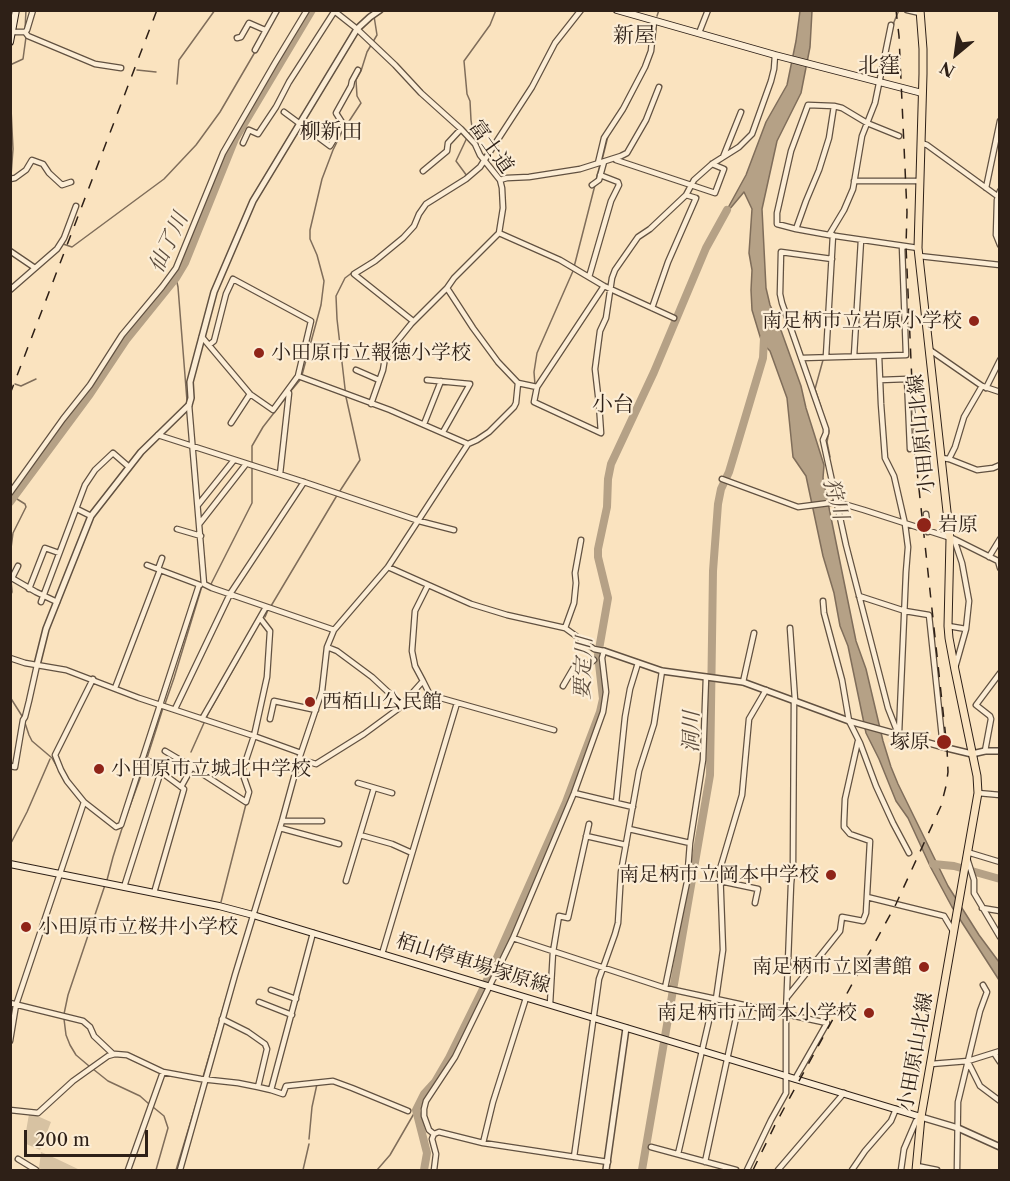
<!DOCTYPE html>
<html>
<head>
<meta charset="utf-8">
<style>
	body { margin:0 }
	#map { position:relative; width:1010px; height:1181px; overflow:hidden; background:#fae3bf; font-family:"Libre Caslon Text",serif }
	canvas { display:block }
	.frame { position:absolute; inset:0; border:12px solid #2e2017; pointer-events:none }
	.north { position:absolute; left:926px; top:24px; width:60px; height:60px; -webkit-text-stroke:4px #fcedd5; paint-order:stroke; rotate:209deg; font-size:16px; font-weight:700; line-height:24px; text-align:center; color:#2e2017 }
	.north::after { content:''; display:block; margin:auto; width:21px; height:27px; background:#2e2017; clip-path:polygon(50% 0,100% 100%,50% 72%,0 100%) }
	.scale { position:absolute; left:24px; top:1130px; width:124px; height:27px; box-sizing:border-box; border:3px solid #2e2017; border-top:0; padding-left:8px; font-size:18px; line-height:21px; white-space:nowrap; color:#2e2017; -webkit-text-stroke:4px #fcedd5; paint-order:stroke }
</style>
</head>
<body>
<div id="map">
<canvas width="1010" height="1181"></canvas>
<div class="frame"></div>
<div class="north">N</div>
<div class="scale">200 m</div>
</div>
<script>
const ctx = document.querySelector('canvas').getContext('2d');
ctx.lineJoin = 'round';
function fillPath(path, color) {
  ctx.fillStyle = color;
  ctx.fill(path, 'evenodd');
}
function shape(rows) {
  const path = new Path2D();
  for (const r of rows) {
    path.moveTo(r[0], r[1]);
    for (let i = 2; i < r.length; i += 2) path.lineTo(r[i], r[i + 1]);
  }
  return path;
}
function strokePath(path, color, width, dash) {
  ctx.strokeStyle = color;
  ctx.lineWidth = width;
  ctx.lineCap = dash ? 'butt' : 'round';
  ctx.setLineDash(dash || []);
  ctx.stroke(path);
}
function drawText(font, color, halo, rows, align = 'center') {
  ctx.font = font + ' "Libre Caslon Text","Noto Serif JP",serif';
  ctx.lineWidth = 4.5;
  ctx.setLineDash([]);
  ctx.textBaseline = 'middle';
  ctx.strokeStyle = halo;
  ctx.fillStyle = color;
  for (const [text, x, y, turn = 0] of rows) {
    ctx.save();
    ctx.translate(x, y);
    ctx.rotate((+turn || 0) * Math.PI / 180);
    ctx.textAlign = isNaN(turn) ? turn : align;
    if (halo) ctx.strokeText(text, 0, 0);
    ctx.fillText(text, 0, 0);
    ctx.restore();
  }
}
fillPath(shape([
	[29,1114,35,1115,51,1122,40,1150,24,1143],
	[41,1152,57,1159,80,1170,42,1170,39,1168]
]), '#d7c2a2');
const water = shape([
	[800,11,812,11,810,47,801,93,777,141,762,209,766,288,770,305,778,322,801,386,806,408,824,465,823,478,856,641,866,669,883,741,891,767,898,784,948,886,979,935,999,962,999,980,952,907,931,868,908,818,896,801,879,759,866,733,848,646,840,626,834,593,823,556,806,476,793,457,787,398,770,351,762,343,752,310,751,290,752,270,749,253,752,209,744,192,723,217,746,175,766,122,787,85,796,41,800,11]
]);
fillPath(water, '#b5a186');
strokePath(water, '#7f6d5a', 1.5);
strokePath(shape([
	[657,16,659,10],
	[25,30,26,10],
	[654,46,656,26],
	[10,65,23,59,26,37],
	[137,70,156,72],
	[882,80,894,22,899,10],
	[177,84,179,60,215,10],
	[10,88,13,149,11,176],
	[879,95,881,85],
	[626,109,648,65],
	[602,160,608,136],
	[467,176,456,161,472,127,471,120,470,101,467,94,464,61,490,25,496,10],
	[857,179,860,160],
	[596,180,600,165],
	[850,201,857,183],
	[63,244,72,247,164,179,196,145,220,112,255,52],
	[176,278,178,287,187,401],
	[302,375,321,305,324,281,317,255,310,239,310,230,322,179,333,150,342,132,361,103,357,96,356,80,361,71,367,52,377,35,374,16],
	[15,384,21,386,36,379],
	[535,385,534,372,537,353,573,271,595,185],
	[290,392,300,380],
	[821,407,815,389,823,360],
	[824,418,829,431,827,442,830,457],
	[10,556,13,533,26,507,25,504,17,499,16,495],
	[210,586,252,503,252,446,263,427,287,396],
	[10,597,12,592,11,580],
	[271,606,336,497,360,460,346,397,337,319,336,296,345,278,353,272],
	[265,617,268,610],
	[10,697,22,716],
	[165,704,174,678,202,586,198,538],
	[24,720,29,735,32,741,52,758,61,774],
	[191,752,208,714,238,661],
	[147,758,163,708],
	[126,817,146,762],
	[10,845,27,812,50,759],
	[107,880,113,857,124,822],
	[221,902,246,804],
	[64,1014,68,995,105,885],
	[64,1019,66,1035,70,1045,76,1055,89,1066],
	[93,1069,108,1081,140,1096,149,1104],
	[203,1077,237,961],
	[153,1107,164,1116,168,1128,156,1170],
	[309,1139,312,1107,317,1084],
	[176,1170,200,1091],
	[303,1170,309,1144],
	[377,1170,390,1155,416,1110]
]), '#7f6d5a', 1.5);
strokePath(shape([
	[10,502,90,394,126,340,176,278,185,263,235,139,312,10],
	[933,864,954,866,1000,879],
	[424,1170,427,1153,416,1110,424,1094,435,1082,449,1058,483,989,566,802,600,712,603,699,598,655,608,598,598,557,598,549,607,507,608,479,611,464,654,372,706,248,727,210],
	[642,1170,710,775,713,571,718,504,721,489,729,472,763,358,764,338]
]), '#b5a186', 8);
const minor = shape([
	[333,10,357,29,395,65,421,93,461,129,475,144,480,155,500,180,502,188,503,208,499,233,560,260,604,286,674,318],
	[907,10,920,13],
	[12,32,25,32,28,36,95,64,121,68],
	[25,32,27,30,33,10],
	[699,33,708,10],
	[237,38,241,37,249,23,265,30],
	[255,50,277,10],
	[834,106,842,108,867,123,899,136],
	[284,112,330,146,343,124,336,113,351,86,352,81,358,70],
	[243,143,249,130,258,134,276,107,289,82,334,12],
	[921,143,927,145,1000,198],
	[723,157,741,112],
	[616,160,715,193,724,169,712,164],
	[598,163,604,138,623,109,645,67,651,51,654,21],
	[423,171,447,151,448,143,461,129],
	[10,179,15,178,26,170,32,160,43,164,49,173,62,185,71,182],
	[500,180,507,178,529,177,580,169,621,156,627,153,646,120,659,87],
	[854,181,919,181],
	[592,185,599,180,604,162],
	[986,188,1000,121],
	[1000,191,997,200,996,235,1000,245],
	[796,229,806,201,819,170,829,138,834,106,808,105,791,151,777,213,777,224,796,229,829,235,918,248],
	[829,235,844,210,853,189,862,136,875,103,891,25],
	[10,251,35,268],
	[919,256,1000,265],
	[832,259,781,252,780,294,782,303,826,429,826,433,823,440,846,545,888,708,899,736],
	[589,277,611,201,619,185,618,182,600,175],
	[604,286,537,387,534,402,601,433,599,404,595,369,600,331,606,318,612,278,615,270,638,237,650,229,686,195,694,180,712,164,739,147,752,134,771,81,774,69,775,55],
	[447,288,473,328,498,362,518,383,516,403,514,407,489,432,477,440,468,444],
	[10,290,57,249,64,238,76,206],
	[652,308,668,262,696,198,686,195],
	[413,321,354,274,375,261,403,238,414,226,419,214,426,204,466,179,480,167,532,87,555,43,581,10],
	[209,345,214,341,226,294,233,279,311,321,298,376],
	[930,350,982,386,1000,392],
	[826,356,833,235],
	[854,356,861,240],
	[879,356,881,404,885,458,894,476,905,524,908,547,906,572,899,733],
	[802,358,906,355,902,246],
	[356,370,379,380],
	[427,380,470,384,443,432],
	[880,380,907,379,910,449],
	[518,383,537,387],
	[986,388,1000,360],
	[371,404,383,370,385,358,394,345,411,324,447,288,454,278,499,233],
	[189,405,204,584,212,588,334,630],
	[231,423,250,394],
	[424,424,441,381],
	[158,435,304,482,419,521,454,530],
	[941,458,949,459,977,470,993,468,1000,465],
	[949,459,955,447,964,417,982,386],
	[280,474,289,393,287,392],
	[722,479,798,507,837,502,864,510,954,539,998,561,1000,568],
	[10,493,63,419,90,385,122,335,162,287,176,268,223,153,275,63,307,10],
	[198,505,234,460],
	[77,509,91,516],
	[926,514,928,532],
	[200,523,246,464],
	[177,529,201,536],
	[954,539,962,563,969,601,966,629,955,668],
	[989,557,1000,539],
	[147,565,200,585],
	[388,567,471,604,507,615,565,628,594,649,604,651,602,658,606,692,603,712,574,793,513,938],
	[158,569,162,558],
	[10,577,36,592,57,602],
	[12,578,18,566],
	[29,589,45,548,59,553],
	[859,596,905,611,929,615,943,747],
	[823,601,824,613,842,680,849,721,860,743,876,786,893,823,909,853],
	[41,602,85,485,95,470,113,453,129,467],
	[948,626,966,629],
	[565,628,574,603,576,583,575,573,581,540],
	[790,628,795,700],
	[327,647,337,651,372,677,402,705],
	[10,658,25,663,66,670,139,698,254,736,301,753],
	[93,679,55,755,61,770,67,781,84,802,116,827,121,825,199,585],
	[423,681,430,695,554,730],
	[743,682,754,633],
	[563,686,577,662,585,668,594,660],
	[115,688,160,570],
	[175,709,230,594,304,482],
	[202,719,266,607],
	[270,719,274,701,316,710],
	[165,751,192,767,181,787],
	[985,751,991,719,990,716,976,705,1000,673],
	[299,759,316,764,364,734,398,709,423,681,415,666,412,651,415,611,428,585],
	[10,766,15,767,23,720,25,717,29,701,37,665],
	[192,767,246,802,249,792,242,772,254,736,267,677,270,631,260,618],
	[358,783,392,793],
	[574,793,616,803],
	[978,793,1000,795],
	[633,807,616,803,625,717,630,689,638,663],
	[282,821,322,821],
	[280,828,339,844],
	[629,829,690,843],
	[360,835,392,844,412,853],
	[586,836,626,845],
	[967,852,1000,862],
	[967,858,974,880,974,893,1000,937],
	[346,881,374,788],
	[720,881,758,889,755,903],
	[124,887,162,768,155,763,142,759],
	[154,893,184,789,161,772],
	[867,897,944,916,953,931],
	[982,908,1000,911],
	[382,954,457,703],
	[665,988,687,882,690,843,703,760,706,677],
	[271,990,296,999],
	[788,996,840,931,842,917,863,921,866,913,870,841,850,834,844,827,844,822,845,799,858,741],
	[716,999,723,950,720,869,742,795,749,719,766,690],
	[259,1002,292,1015],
	[10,1003,83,1021,90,1027,94,1036,113,1054],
	[550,1004,553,952,559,916,568,918,589,824],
	[10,1041,16,1005,84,802],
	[994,1053,1000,1062],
	[968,1062,980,1086,1000,1101],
	[931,1064,968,1061,1000,1051],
	[258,1087,271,1090,313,933],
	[271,1090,283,1094,286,1086,333,1081,352,1088,408,1111],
	[10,1110,38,1113,73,1081,108,1056,115,1054,127,1055,163,1072,201,1079,238,1083,258,1087,267,1049,265,1044,248,1032,222,1019],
	[434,1134,439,1132,483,1143,608,1162],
	[483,1143,493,1102,526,998],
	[651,1147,736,1170],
	[678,1154,714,999],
	[574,1157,599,979,615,934,618,923,621,872,639,771,654,724,662,671],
	[18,1159,36,1170],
	[705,1162,739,1004],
	[917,1166,937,1170],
	[128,1170,163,1072],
	[180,1170,235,975,282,821,299,759,322,691,327,647,334,630,388,567,468,444,390,410,298,376,273,410,250,394,202,337],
	[434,1170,436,1154,432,1139,434,1134,429,1130,424,1116,424,1109,426,1101,455,1057,513,938,665,988,827,1023,795,1079],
	[747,1170,771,1120,786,1093,786,1014,791,884,793,864,794,700],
	[778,1170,844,1093],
	[852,1170,865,1151,891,1121,896,1109],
	[901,1170,904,1149,916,1121,921,1117],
	[957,1170,958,1102,980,1011,987,992,983,985]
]);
const tertiary = shape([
	[604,651,662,671,743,682,849,721,947,748,972,754,985,751,1000,751],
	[37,665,46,629,91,516,141,452,189,405,191,398,190,382,214,292,253,201,357,29,370,17,380,10],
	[921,1117,958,1128,1000,1147],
	[606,1170,626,1028]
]);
const secondary = shape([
	[617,10,775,55,922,93],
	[10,42,16,10],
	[10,864,219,906,253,915,921,1117]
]);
const primary = shape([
	[916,1170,921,1117,978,793,977,776,955,670,949,638,948,626,950,539,918,248,923,74,923,49,920,10]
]);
strokePath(minor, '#615141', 7);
strokePath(tertiary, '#615141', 8);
strokePath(secondary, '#2e2017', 8);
strokePath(primary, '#2e2017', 9);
strokePath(minor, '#fcedd5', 4.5);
strokePath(tertiary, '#fcedd5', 5);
strokePath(secondary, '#fcedd5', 6);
strokePath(primary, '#fae3bf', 7);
strokePath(shape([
	[10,394,157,10],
	[753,1170,776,1123,896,904,941,806,946,786,948,772,947,748,915,452,906,246,907,212,899,36,896,10]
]), '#2e2017', 1.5, [10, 10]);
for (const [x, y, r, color] of [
	[974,321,6,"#8f2418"],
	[259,353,6,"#8f2418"],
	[924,525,8,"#8f2418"],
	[310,702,6,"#8f2418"],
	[944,742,8,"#8f2418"],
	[99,769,6,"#8f2418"],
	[831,875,6,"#8f2418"],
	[26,927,6,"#8f2418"],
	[924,967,6,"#8f2418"],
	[869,1013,6,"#8f2418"]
]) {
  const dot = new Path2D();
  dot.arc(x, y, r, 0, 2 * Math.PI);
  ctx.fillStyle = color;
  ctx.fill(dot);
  strokePath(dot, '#fcedd5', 2);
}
drawText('20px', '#2e2017', '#fcedd5', [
	["富士道",491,147,54],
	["小田原山北線",922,434,-96],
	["栢山停車場塚原線",473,964,17],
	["小田原山北線",916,1052,-80]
]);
drawText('20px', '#2e2017', '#fcedd5', [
	["南足柄市立岩原小学校",962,321],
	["小田原市立報徳小学校",271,353,"left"],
	["岩原",938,525,"left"],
	["西栢山公民館",322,702,"left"],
	["塚原",930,742],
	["小田原市立城北中学校",111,769,"left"],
	["南足柄市立岡本中学校",819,875],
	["小田原市立桜井小学校",38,927,"left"],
	["南足柄市立図書館",912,967],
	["南足柄市立岡本小学校",857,1013]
], 'right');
drawText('21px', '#2e2017', '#fcedd5', [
	["新屋",634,36],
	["北窪",879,66],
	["柳新田",331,132],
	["小台",613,405]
]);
drawText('italic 21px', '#5d4d3e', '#fcedd5', [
	["仙了川",169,243,-65],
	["狩川",835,499,74],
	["要定川",584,668,-88],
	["洞川",692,732,-89]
]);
</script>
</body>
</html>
